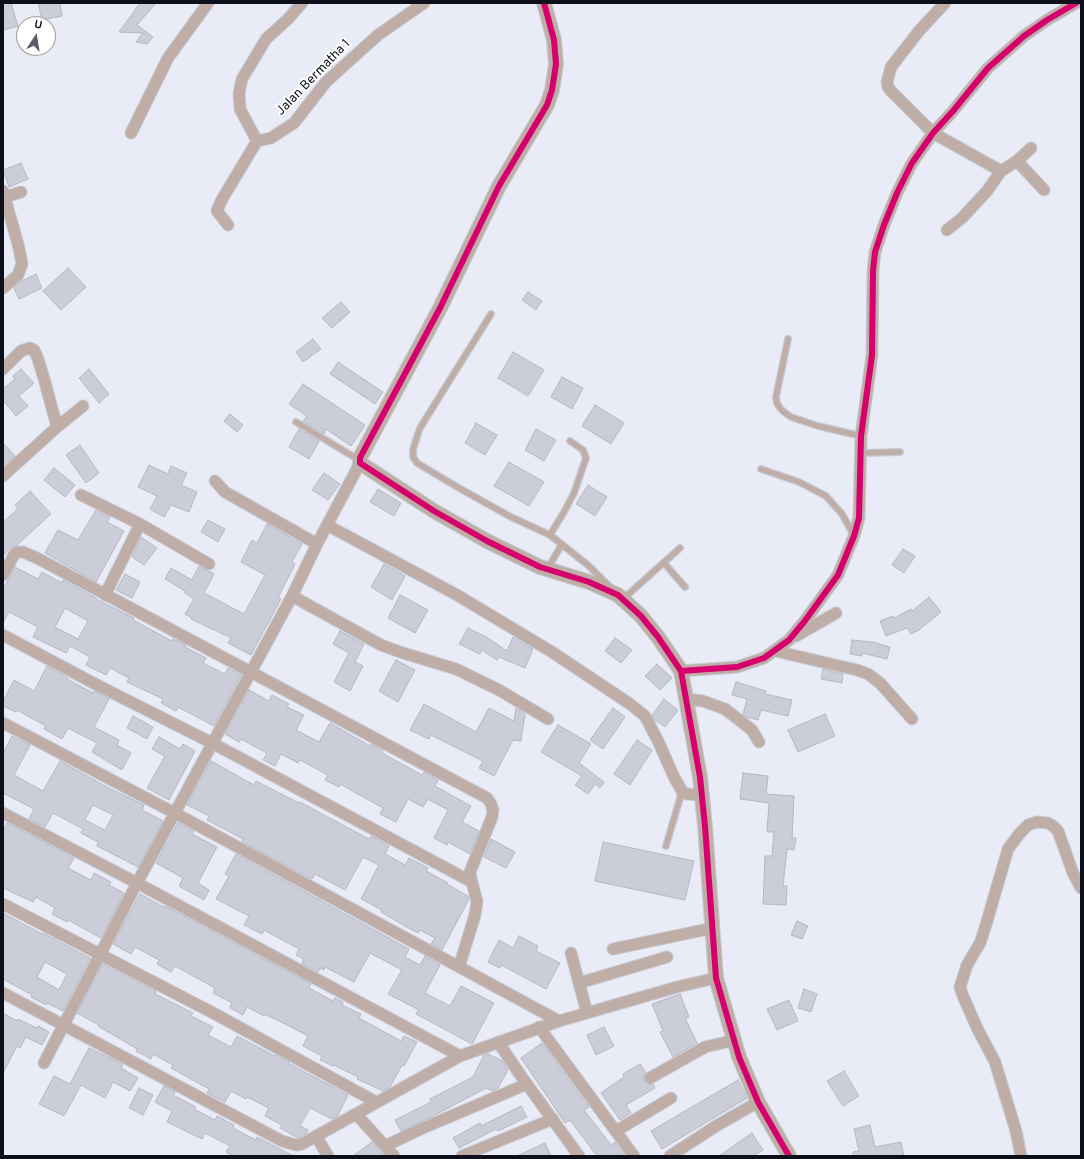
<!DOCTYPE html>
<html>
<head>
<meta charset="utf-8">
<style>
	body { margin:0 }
	#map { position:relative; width:1084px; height:1159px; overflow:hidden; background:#e9ecf6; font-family:Overpass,sans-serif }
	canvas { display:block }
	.frame { position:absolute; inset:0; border:4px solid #0d101a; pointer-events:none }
	.north { position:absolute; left:16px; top:16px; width:40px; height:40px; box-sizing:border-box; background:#fff; border:1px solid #9e9fa3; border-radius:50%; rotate:12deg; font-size:11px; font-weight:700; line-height:16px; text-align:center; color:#0d101a }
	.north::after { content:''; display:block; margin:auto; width:14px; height:18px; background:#5a5d67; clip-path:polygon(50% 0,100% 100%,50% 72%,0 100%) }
</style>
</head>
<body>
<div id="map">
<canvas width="1084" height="1159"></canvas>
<div class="frame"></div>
<div class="north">U</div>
</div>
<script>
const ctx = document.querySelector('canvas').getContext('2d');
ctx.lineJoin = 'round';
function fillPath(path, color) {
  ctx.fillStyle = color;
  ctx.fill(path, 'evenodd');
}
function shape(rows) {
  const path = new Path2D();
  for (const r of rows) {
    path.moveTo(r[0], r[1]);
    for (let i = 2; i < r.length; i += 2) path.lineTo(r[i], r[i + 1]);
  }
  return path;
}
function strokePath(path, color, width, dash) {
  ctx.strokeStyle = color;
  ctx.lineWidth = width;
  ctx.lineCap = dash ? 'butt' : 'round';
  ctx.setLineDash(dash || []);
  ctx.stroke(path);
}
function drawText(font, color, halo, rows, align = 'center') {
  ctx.font = font + ' Overpass,sans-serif';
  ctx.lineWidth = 4;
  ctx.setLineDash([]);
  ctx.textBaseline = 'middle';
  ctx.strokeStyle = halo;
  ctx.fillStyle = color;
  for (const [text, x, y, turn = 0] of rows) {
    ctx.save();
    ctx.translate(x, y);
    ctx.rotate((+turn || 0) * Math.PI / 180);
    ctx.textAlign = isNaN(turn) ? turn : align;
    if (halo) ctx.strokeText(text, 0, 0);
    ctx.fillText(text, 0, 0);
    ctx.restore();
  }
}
const building = shape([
	[3,3,11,3,18,26,3,30,3,3],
	[38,3,60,3,62,16,42,20,38,3],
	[140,3,156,3,137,25,153,37,147,44,136,42,143,33,119,32,140,3],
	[21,163,28,179,9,187,3,170,21,163],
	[68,268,86,287,61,310,43,291,68,268],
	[36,274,42,288,19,299,14,288,22,281,36,274],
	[528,292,542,301,536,310,522,300,528,292],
	[341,302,350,312,332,328,322,318,341,302],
	[313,339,321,349,303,362,296,352,313,339],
	[513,352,544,370,528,396,498,378,513,352],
	[338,362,383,392,375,404,330,374,338,362],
	[21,369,34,383,19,396,28,406,16,416,3,400,3,389,15,379,13,376,21,369],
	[89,369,109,394,99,403,79,378,89,369],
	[562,377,583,388,572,409,551,397,562,377],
	[303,384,365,425,351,446,326,429,324,434,303,421,307,416,289,404,303,384],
	[595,405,624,423,611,444,582,426,595,405],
	[230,414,243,425,237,432,224,421,230,414],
	[476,423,497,435,485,455,465,443,476,423],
	[299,429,319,441,309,459,289,447,299,429],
	[536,429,556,440,544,461,525,450,536,429],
	[3,443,15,456,3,467,3,443],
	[80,445,99,473,86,483,66,455,80,445],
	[509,462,544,482,529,506,494,486,509,462],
	[149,465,168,474,171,466,187,473,181,485,197,492,189,512,171,505,164,517,150,509,157,496,138,487,149,465],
	[54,468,75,485,65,497,44,480,54,468],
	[324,473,340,484,328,500,312,490,324,473],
	[588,485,607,497,595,516,576,504,588,485],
	[378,489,401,503,394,516,370,502,378,489],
	[30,491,51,514,16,546,10,548,3,556,3,522,18,509,15,505,30,491],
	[96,510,110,517,107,522,124,531,96,582,45,553,58,530,78,540,96,510],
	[208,520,225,529,218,542,201,532,208,520],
	[267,524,302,544,292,562,295,564,278,598,281,599,251,655,228,643,231,638,191,619,192,618,185,614,194,599,184,592,185,591,165,579,171,568,192,580,199,566,214,574,204,593,244,614,265,575,241,562,252,540,257,543,267,524],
	[141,537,157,548,144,565,132,557,141,537],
	[903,549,915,556,904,573,892,565,903,549],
	[384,564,405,576,392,600,371,587,384,564],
	[15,567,38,579,42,572,62,583,63,580,96,598,96,599,134,618,133,620,172,641,173,639,186,645,185,647,206,658,203,663,225,674,228,668,241,675,214,726,178,707,176,711,161,703,163,699,127,682,129,678,110,668,106,675,86,665,90,657,70,646,66,653,33,637,38,627,9,612,3,623,3,589,15,567],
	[65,608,88,621,78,639,55,627,65,608],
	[125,574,140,582,132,598,116,590,125,574],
	[400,595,428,610,415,633,388,618,400,595],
	[929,597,941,612,919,630,911,634,907,628,886,636,880,621,893,616,894,618,911,609,912,611,929,597],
	[468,628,488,638,507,651,513,637,533,649,525,668,499,657,497,660,482,650,480,654,459,644,468,628],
	[340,631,364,644,355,662,363,666,350,691,334,682,349,653,333,644,340,631],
	[615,638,632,650,621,663,605,651,615,638],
	[852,640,873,642,890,647,887,659,862,653,862,656,850,654,852,640],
	[396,660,415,670,398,702,379,691,396,660],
	[657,664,672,678,660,690,645,676,657,664],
	[47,666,68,678,67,679,93,693,94,691,109,699,94,727,119,740,117,745,131,753,122,770,92,752,97,743,68,728,62,739,44,729,46,726,17,710,16,712,3,706,3,702,14,680,34,691,47,666],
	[823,669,843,674,842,683,821,679,823,669],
	[736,682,766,691,765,694,792,700,788,716,761,710,758,720,747,717,743,714,747,699,732,695,736,682],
	[249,690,269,701,272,695,289,704,287,707,304,715,296,730,319,742,330,723,370,746,371,744,383,750,382,753,422,775,424,772,438,780,435,786,471,806,462,822,479,831,470,854,448,842,447,845,434,838,448,810,428,799,423,807,408,799,396,822,380,814,383,808,340,784,339,787,325,780,328,775,300,760,298,763,281,754,275,766,263,760,267,753,241,739,239,742,225,734,249,690],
	[664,699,678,710,665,727,655,720,652,715,664,699],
	[424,704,476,732,489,708,514,721,516,708,525,714,521,741,513,740,494,776,479,768,483,761,431,735,429,739,410,730,424,704],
	[613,708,625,717,603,749,590,740,613,708],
	[825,714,835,736,798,752,788,730,825,714],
	[133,716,153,727,147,739,127,728,133,716],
	[558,725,591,744,579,763,604,782,600,788,595,784,588,794,575,785,582,776,541,752,558,725],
	[12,736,30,745,14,775,43,791,60,761,107,787,144,805,142,810,163,821,138,867,97,846,98,842,81,833,83,829,53,813,45,827,29,819,34,809,3,793,3,753,12,736],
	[93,805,113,815,105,830,85,820,93,805],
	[159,737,180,749,183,744,195,751,169,800,147,788,165,756,152,749,159,737],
	[637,740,652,750,630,785,614,774,637,740],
	[211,761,254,785,256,781,299,803,300,802,369,839,371,836,389,846,385,854,405,865,409,858,428,868,426,871,448,883,447,884,468,896,469,899,442,950,431,944,435,938,420,930,418,933,403,925,381,912,382,910,361,899,379,865,363,857,345,890,315,874,312,879,242,842,243,839,207,820,209,816,187,805,211,761],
	[743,773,768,776,766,794,794,796,792,838,796,838,794,850,787,849,783,886,787,886,786,905,763,904,765,856,772,856,774,832,767,832,769,803,740,799,743,773],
	[7,823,74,858,68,868,91,880,94,873,111,882,109,885,124,893,101,938,68,920,67,922,52,914,55,908,36,897,33,902,3,888,3,831,7,823],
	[178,823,194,831,192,834,217,847,198,883,209,890,204,900,179,886,183,878,156,863,178,823],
	[491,839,515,852,506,868,484,857,491,839],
	[603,842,694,861,685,900,595,881,603,842],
	[236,854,409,949,405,957,420,965,425,956,440,965,425,993,450,1006,461,986,494,1003,472,1044,416,1014,419,1010,388,994,402,970,370,953,354,982,325,967,324,970,320,968,318,972,302,963,304,959,296,955,299,949,264,930,262,934,244,925,249,916,216,899,229,876,225,874,236,854],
	[140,894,164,907,165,906,311,984,309,988,333,1001,335,998,343,1002,342,1005,361,1014,359,1018,401,1041,404,1036,417,1042,404,1066,402,1065,390,1087,383,1091,357,1079,358,1077,334,1065,333,1066,320,1060,322,1056,303,1046,308,1036,285,1024,264,1014,264,1016,247,1007,243,1015,230,1008,232,1003,213,993,215,988,175,966,171,972,157,964,159,960,135,947,131,954,113,944,140,894],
	[3,913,42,934,43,933,90,958,63,1011,47,1003,46,1005,31,997,32,995,3,979,3,913],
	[45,962,67,974,59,990,37,977,45,962],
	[797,921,808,926,802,939,791,935,797,921],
	[519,936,538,946,536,951,560,963,546,989,501,965,500,968,488,962,499,940,513,948,519,936],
	[103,964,156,991,155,994,193,1013,191,1016,213,1027,208,1035,231,1047,237,1036,275,1056,276,1055,289,1062,288,1063,348,1095,337,1117,332,1119,310,1108,300,1126,308,1130,306,1134,298,1138,280,1128,282,1125,265,1116,269,1108,247,1097,246,1099,231,1091,225,1102,207,1093,209,1089,171,1068,173,1065,153,1054,151,1059,136,1051,137,1049,98,1026,99,1025,77,1013,103,964],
	[804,989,817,994,811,1012,798,1008,804,989],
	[680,994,689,1017,685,1018,697,1043,673,1057,660,1032,663,1031,652,1004,680,994],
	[789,1000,798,1021,777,1030,767,1009,789,1000],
	[3,1013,17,1021,18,1019,37,1028,38,1026,49,1032,42,1045,26,1037,20,1048,17,1046,3,1073,3,1013],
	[604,1027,614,1046,596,1055,587,1035,604,1027],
	[542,1043,589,1107,584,1110,611,1145,615,1142,625,1156,597,1156,570,1120,565,1123,521,1058,542,1043],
	[89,1048,123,1064,121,1068,138,1078,130,1091,113,1082,105,1098,81,1085,64,1116,39,1104,54,1076,70,1084,89,1048],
	[488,1054,503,1061,508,1070,498,1088,492,1091,486,1088,437,1114,401,1131,395,1120,431,1102,430,1099,473,1077,484,1055,488,1054],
	[640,1064,646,1073,643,1078,644,1082,647,1084,653,1084,655,1088,626,1105,631,1113,620,1120,601,1093,624,1077,623,1074,640,1064],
	[844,1071,859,1096,843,1106,827,1081,844,1071],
	[738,1080,747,1098,662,1149,651,1131,738,1080],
	[164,1086,175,1092,173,1095,196,1107,194,1109,215,1120,217,1116,234,1125,233,1128,256,1140,257,1137,294,1156,233,1156,226,1152,230,1146,205,1133,202,1139,167,1122,172,1111,155,1102,164,1086],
	[139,1088,153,1095,143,1115,129,1108,139,1088],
	[521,1106,527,1117,498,1131,496,1129,459,1148,453,1138,480,1123,481,1126,521,1106],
	[870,1125,875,1147,901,1142,904,1156,853,1156,853,1152,859,1151,854,1129,870,1125],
	[752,1133,763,1150,753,1156,719,1156,752,1133],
	[372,1142,385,1156,353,1156,372,1142],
	[545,1143,551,1156,517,1156,545,1143]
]);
fillPath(building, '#cbced8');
strokePath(building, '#b5b7c1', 1);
const service = shape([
	[491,314,420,428,413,449,413,457,417,463,459,488,509,516,550,535,589,566,609,586],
	[788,339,776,397,777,403,780,408,784,412,791,417,818,426,861,436],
	[296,422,359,460],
	[861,453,900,452],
	[761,469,799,482,826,496,842,514,853,534],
	[550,535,564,512,574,493,586,458,583,450,570,441],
	[664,563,685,587],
	[548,568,562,544],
	[623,599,680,548],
	[666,846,682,791]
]);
const minor = shape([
	[302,3,288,19,266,39,242,79,239,93,240,109,257,141,271,138,294,123,326,82,378,35,424,3],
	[945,3,919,31,891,67,887,82,888,87,891,91,933,133,1001,171,1017,161,1031,148],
	[131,133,168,58,208,3],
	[1017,161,1044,190],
	[3,191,19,248,22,264,18,275,3,288],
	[5,197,21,192],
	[228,225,217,211,221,201,257,141],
	[947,230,962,218,987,191,1001,171],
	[3,369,21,351,30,348,34,350,38,359,45,382,57,427],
	[3,476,57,427,83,406],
	[215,481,225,492,317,544],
	[81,495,140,524,209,564],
	[327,525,457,595,552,652,630,704,645,716,659,743,674,777,682,791,686,794,702,795],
	[3,575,15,553,19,552,23,552,37,558,487,798,491,804,493,810,492,817,470,872,471,879,477,901,475,915,459,967],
	[105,595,140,524],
	[292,596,381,645,403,653,456,669,499,690,548,719],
	[3,635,99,686,212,743,472,882],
	[796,636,836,613],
	[775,651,857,670,868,674,880,683,912,719],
	[681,671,737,667,764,658,789,640,804,622,838,575,854,536,859,518,861,436,872,355,873,271,875,252,884,225,897,193,912,163,933,133,953,111,988,68,1024,36,1047,20,1076,3],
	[686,699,703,701,725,709,752,730,759,742],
	[3,723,186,819,559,1021],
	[3,813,137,883,460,1056],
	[3,904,217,1015,376,1102],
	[613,949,713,928],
	[571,953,587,1013],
	[579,983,667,957],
	[3,993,282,1141,296,1145,302,1144,460,1056,559,1021,677,987,716,978],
	[539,1027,634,1156],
	[498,1042,521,1076,579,1156],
	[44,1063,137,883,292,596,317,544,360,463],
	[650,1078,705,1047,735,1040],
	[356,1114,394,1156],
	[616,1131,671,1098],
	[316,1136,328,1156],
	[385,1146,423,1128,527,1084],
	[462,1156,553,1119],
	[670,1156,716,1126,758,1102],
	[1021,1156,1016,1131,995,1062,977,1028,963,996,960,987,967,965,980,943,985,928,1008,849,1020,833,1028,825,1037,822,1048,823,1053,826,1058,831,1073,873,1081,888]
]);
const tertiary = shape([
	[544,3,554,40,556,64,552,90,547,105,499,186,440,308,362,454,360,458,360,463,434,511,487,541,540,567,589,582,618,595,641,616,658,637,681,671,700,777,705,826,716,978,739,1057,758,1102,789,1156]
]);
strokePath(service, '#c7cad2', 8);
strokePath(minor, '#c7cad2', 13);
strokePath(tertiary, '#c7cad2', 16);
strokePath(service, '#beaea7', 5.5);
strokePath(minor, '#beaea7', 11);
strokePath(tertiary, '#beaea7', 14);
strokePath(shape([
	[544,3,554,40,556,64,552,90,547,105,499,186,440,308,362,454,360,458,360,463,434,511,487,541,540,567,589,582,618,595,641,616,658,637,681,671,700,777,705,826,716,978,739,1057,758,1102,789,1156],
	[681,671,737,667,764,658,789,640,804,622,838,575,854,536,859,518,861,436,872,355,873,271,875,252,884,225,897,193,912,163,933,133,953,111,988,68,1024,36,1047,20,1076,3]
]), '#d6006c', 6);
drawText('13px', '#0d101a', '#fff', [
	["Jalan Bermatha 1",314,78,-46]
]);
</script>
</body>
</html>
